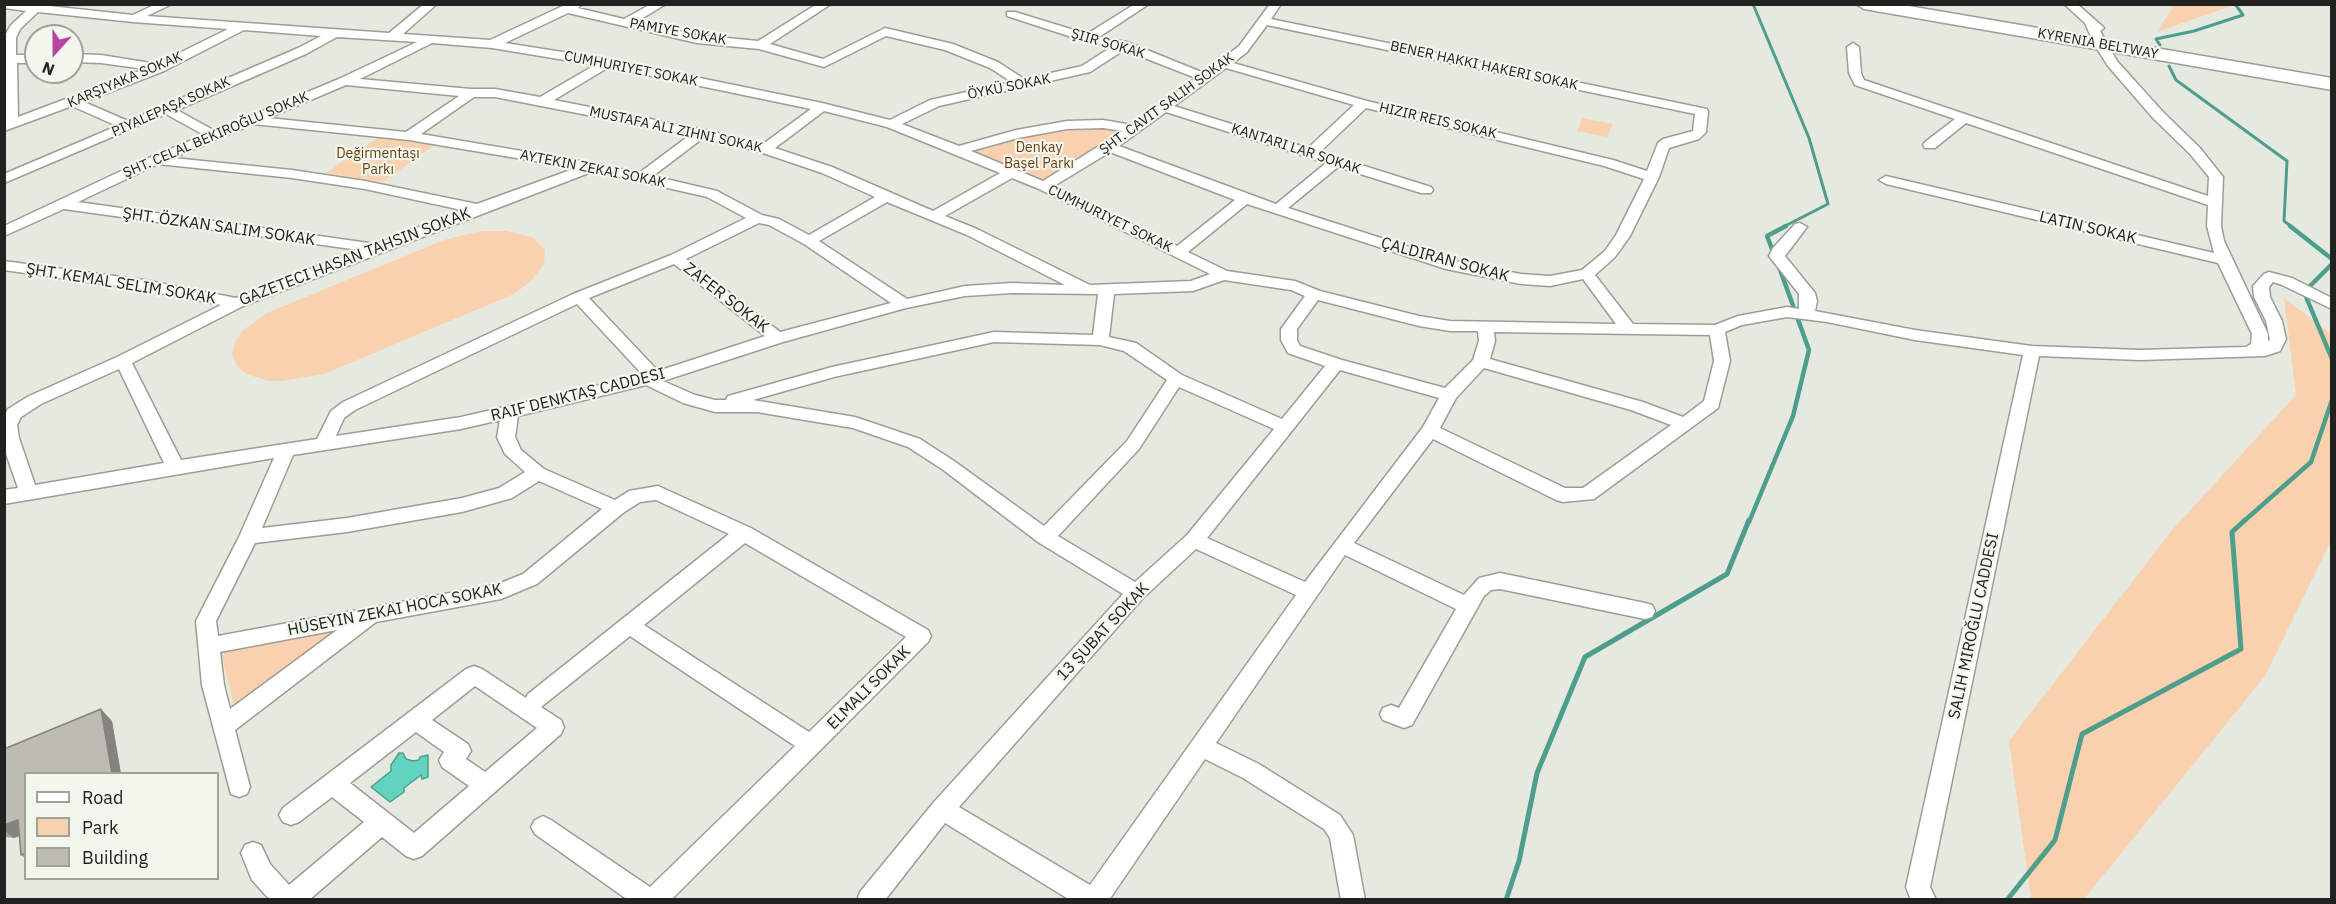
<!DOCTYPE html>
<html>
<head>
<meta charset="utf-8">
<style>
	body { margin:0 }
	#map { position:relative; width:2336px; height:904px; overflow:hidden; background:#e6e9df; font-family:"IBM Plex Sans",sans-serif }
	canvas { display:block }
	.frame { position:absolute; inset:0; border:6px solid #21221f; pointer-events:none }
	.legend { position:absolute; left:24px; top:772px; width:195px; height:108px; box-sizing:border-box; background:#f3f6ed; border:2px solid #9fa19b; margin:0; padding:8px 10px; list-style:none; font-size:18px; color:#21221f }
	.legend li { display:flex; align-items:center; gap:12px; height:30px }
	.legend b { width:30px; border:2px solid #9fa19b }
	.north { position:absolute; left:24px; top:24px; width:60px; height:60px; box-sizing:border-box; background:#f3f6ed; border:2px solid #9fa19b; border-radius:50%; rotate:201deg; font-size:16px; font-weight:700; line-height:24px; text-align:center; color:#21221f }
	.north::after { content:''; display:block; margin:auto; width:21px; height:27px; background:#b645a2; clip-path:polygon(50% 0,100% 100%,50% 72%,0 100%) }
</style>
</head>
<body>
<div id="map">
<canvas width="2336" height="904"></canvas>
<div class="frame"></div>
<ul class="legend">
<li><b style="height:8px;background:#fff"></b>Road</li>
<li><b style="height:16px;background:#fad1ae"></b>Park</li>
<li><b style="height:16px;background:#bebbb2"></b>Building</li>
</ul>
<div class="north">N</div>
</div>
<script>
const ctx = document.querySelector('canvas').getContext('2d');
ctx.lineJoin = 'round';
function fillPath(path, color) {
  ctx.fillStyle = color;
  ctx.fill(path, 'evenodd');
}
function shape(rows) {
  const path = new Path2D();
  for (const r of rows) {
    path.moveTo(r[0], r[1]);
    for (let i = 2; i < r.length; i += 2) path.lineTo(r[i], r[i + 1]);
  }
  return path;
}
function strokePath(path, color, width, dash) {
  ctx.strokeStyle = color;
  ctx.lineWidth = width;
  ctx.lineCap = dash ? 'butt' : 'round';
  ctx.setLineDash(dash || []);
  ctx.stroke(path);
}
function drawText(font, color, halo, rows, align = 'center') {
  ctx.font = font + ' "IBM Plex Sans",sans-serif';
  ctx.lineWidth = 4.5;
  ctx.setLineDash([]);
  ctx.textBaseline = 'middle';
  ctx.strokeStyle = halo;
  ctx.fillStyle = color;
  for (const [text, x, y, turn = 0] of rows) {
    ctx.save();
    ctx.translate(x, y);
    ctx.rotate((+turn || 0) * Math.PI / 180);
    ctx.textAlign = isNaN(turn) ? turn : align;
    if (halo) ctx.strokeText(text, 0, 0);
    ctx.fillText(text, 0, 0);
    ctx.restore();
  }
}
fillPath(shape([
	[2174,5,2174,4,2234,5,2157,32],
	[1583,118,1613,124,1607,137,1577,131],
	[1065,127,1110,128,1125,131,1041,181,968,150,1011,138],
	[383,134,437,143,383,182,326,173],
	[481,231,507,231,534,238,545,250,544,264,531,281,514,294,324,374,281,381,269,381,246,374,237,366,232,354,235,342,242,331,267,313,444,240],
	[2284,298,2331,334,2331,541,2265,676,2084,899,2031,899,2009,741,2173,529,2296,395],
	[347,626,234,706,221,652]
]), '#fad1ae');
const water = shape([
	[399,753,403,753,406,759,413,761,419,760,420,757,428,755,428,777,422,779,421,775,404,788,404,792,390,802,371,787,391,771,391,765,399,753]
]);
fillPath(water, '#61d3be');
strokePath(water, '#4e9e8e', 1.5);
strokePath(shape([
	[1753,4,1809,138,1828,204,1783,227],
	[2160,45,2156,39,2194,31,2243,15,2235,4],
	[2169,66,2176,80,2287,161,2284,221,2292,227]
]), '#4e9e8e', 3);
strokePath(shape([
	[2290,226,2332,259],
	[1774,254,1767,236,1786,226],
	[2332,264,2304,292,2332,359],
	[1749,522,1793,416,1809,350,1778,264],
	[2243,522,2311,462,2332,400]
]), '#4e9e8e', 4.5);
strokePath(shape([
	[1506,900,1519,861,1537,773,1585,657,1727,574,1749,520],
	[2007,900,2055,840,2082,734,2241,649,2232,532,2245,520]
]), '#4e9e8e', 5);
const minor = shape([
	[4,4,31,4,133,15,156,4,172,4,147,16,389,33,424,4,437,4,403,34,490,40,567,4,582,4,578,8,624,19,651,4,666,4,636,22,697,35,758,41,817,4,831,4,770,44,823,59,885,28,953,44,998,62,1024,79,1082,66,1113,46,1084,41,1007,16,1007,12,1015,12,1087,34,1135,4,1149,4,1099,37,1127,42,1204,73,1239,46,1270,4,1281,4,1271,19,1707,109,1708,112,1706,132,1699,139,1669,148,1659,177,1630,236,1615,257,1595,275,1633,324,1715,325,1738,316,1787,307,1799,309,1799,294,1769,256,1773,248,1795,224,1800,223,1807,227,1785,256,1815,293,1817,301,1815,311,1915,330,2032,346,2140,350,2246,347,2251,344,2252,334,2218,263,1886,184,1879,180,1886,176,2214,253,2207,226,2208,205,1966,123,1935,148,1925,148,1923,145,1925,142,1955,119,1855,85,1849,73,1847,47,1853,43,1859,47,1861,73,1864,80,2208,196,2209,177,2190,154,2153,118,2108,66,2094,44,2085,23,2064,4,2077,4,2102,26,2104,28,2100,31,2117,61,2163,112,2200,148,2223,177,2221,226,2224,241,2268,334,2268,342,2270,339,2266,321,2254,297,2253,286,2264,274,2269,272,2292,278,2332,298,2332,309,2282,285,2273,282,2269,287,2270,297,2282,321,2286,339,2280,351,2265,356,2140,360,2039,356,1930,887,1936,900,1911,900,1906,887,2023,355,1915,340,1827,322,1787,317,1742,325,1725,332,1730,361,1718,408,1594,499,1563,502,1556,500,1433,439,1354,543,1464,595,1479,578,1500,573,1645,603,1652,605,1655,611,1652,617,1645,619,1500,589,1491,590,1484,596,1475,612,1412,725,1404,728,1383,720,1380,714,1383,708,1391,705,1399,708,1456,609,1345,555,1216,743,1259,764,1340,815,1353,835,1365,900,1341,900,1330,838,1324,829,1243,778,1205,759,1109,900,1070,900,945,823,885,900,857,900,860,892,934,802,1123,594,1038,542,942,469,908,447,853,428,757,412,715,412,683,403,646,385,518,416,515,437,521,450,544,469,615,500,629,491,658,486,751,528,928,630,931,636,928,642,671,900,628,900,535,834,531,827,535,820,543,816,551,820,650,887,795,746,630,636,541,707,561,720,564,727,561,734,422,856,414,859,406,856,382,837,309,900,270,900,252,880,241,853,245,845,253,842,261,845,270,864,289,885,364,822,332,797,299,822,291,825,283,822,279,815,283,808,466,669,474,666,482,669,526,698,528,694,729,534,656,500,640,502,623,513,537,584,501,599,376,622,235,730,250,787,247,794,239,797,231,794,202,685,196,621,239,537,274,458,4,504,4,490,18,488,4,448,4,415,8,409,29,396,117,357,221,305,144,290,4,270,4,261,144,280,236,298,359,250,64,209,4,236,4,226,151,157,204,135,166,114,4,183,4,174,117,126,72,106,4,131,4,37,11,25,26,11,4,8,4,4],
	[38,12,133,22,228,29,157,64,101,55,72,54,72,62,101,63,145,69,18,117,17,63,36,63,36,55,16,55,16,38,20,29,38,12],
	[568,13,697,43,759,49,824,67,886,36,945,50,990,68,1012,82,930,100,890,120,822,103,607,59,505,43,568,13],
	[1267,25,1695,114,1693,131,1663,139,1658,143,1647,171,1613,160,1367,101,1233,63,1247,52,1267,25],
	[244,30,321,36,298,48,128,121,84,102,164,71,244,30],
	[337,37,417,42,341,78,215,131,177,110,306,54,337,37],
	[432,43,492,48,595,65,540,97,495,89,471,89,360,79,432,43],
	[1124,50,1196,78,1132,125,1103,120,1067,121,1016,130,959,146,902,124,939,106,1090,72,1124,50],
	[609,67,811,109,763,144,701,129,554,100,609,67],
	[1226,68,1354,105,1308,148,1174,106,1226,68],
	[346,85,459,96,406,132,268,118,346,85],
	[474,97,495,97,690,135,639,173,593,163,421,134,474,97],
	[1366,108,1604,166,1644,179,1616,235,1605,251,1582,270,1550,276,1521,274,1449,260,1288,208,1338,167,1421,193,1431,193,1433,190,1431,187,1320,152,1366,108],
	[824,111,887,127,1000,173,933,211,832,167,775,148,824,111],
	[1166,112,1326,163,1276,204,1119,146,1166,112],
	[253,124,409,140,576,168,477,204,365,181,292,170,173,158,253,124],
	[1103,128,1123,131,1043,181,971,151,1018,138,1067,129,1103,128],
	[703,138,760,152,822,173,875,197,809,235,779,219,762,215,717,191,653,176,703,138],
	[1110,152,1235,200,1177,246,1054,186,1110,152],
	[158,164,292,178,365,189,462,210,376,244,78,202,158,164],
	[594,171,707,197,746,218,671,255,573,294,343,402,331,411,317,439,181,460,132,363,243,306,594,171],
	[1012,178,1039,189,1210,274,1191,281,1090,285,977,229,945,216,1012,178],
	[887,202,967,235,1065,285,1012,283,965,286,907,299,819,241,887,202],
	[1247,204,1446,269,1521,284,1550,286,1583,279,1616,324,1450,321,1419,316,1320,291,1295,281,1227,271,1188,252,1247,204],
	[759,223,769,225,804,244,891,303,780,332,686,259,759,223],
	[674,264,765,336,658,371,589,298,674,264],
	[1224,280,1291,290,1305,296,1281,329,1281,340,1288,353,1325,366,1282,419,1182,375,1136,343,1109,337,1114,294,1193,291,1224,280],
	[1012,293,1098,294,1093,335,994,332,832,367,728,396,726,400,715,400,695,395,663,381,783,342,906,308,965,296,1012,293],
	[1318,300,1419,326,1450,331,1478,331,1479,341,1473,360,1445,388,1342,360,1300,346,1297,340,1297,329,1318,300],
	[577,304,643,375,461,417,336,436,344,418,355,410,577,304],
	[1494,332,1710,335,1714,361,1704,401,1683,417,1643,402,1490,359,1495,341,1494,332],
	[994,342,1100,345,1124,351,1167,380,1127,441,1044,526,954,461,920,439,855,417,753,400,834,377,994,342],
	[1484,368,1631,410,1671,425,1583,488,1565,488,1440,428,1456,398,1484,368],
	[119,369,164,463,35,485,19,438,17,425,21,417,41,404,119,369],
	[1340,370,1439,398,1423,427,1305,582,1207,538,1340,370],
	[1179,387,1274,429,1187,535,1135,582,1058,536,1139,449,1179,387],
	[500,420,497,437,505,454,525,472,499,488,462,498,347,518,262,528,293,455,461,429,500,420],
	[539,481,602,509,523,574,498,584,218,636,216,621,255,543,347,532,462,512,512,498,539,481],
	[745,543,906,637,809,732,644,625,745,543],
	[1196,549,1296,595,1090,885,959,807,1143,598,1196,549],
	[337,630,230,709,224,685,220,652,337,630],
	[475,686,537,728,485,772,466,759,471,751,468,744,432,720,475,686],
	[416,732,444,752,439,760,442,767,469,786,414,833,350,783,416,732]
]);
const highway = shape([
	[1856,4,1897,4,2332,78,2332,90,1864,9,1856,4]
]);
strokePath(minor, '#9b9e95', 3);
strokePath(highway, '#9b9e95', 3);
fillPath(minor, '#fff');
fillPath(highway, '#fff');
fillPath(shape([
	[112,721,121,774,26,774,26,859,21,855,19,836,14,838,4,837,4,749]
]), '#a3a199');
fillPath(shape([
	[101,709,112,721,121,774,112,774],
	[18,820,26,833,14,838,4,830,4,825]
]), '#85837d');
const building = shape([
	[101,709,112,774,26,774,26,853,21,855,18,820,4,825,4,749,101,709]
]);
fillPath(building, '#bebbb2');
strokePath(building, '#85837d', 1.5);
drawText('14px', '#21221f', '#f3f6ed', [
	["PAMIYE SOKAK",678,32,10],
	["ŞIIR SOKAK",1108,44,16],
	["KYRENIA BELTWAY",2098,44,10],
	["BENER HAKKI HAKERI SOKAK",1484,66,12],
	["CUMHURIYET SOKAK",631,69,11],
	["KARŞIYAKA SOKAK",125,80,-23],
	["ÖYKÜ SOKAK",1009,87,-11],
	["ŞHT. CAVIT SALIH SOKAK",1167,104,-36],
	["PIYALEPAŞA SOKAK",171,107,-24],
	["HIZIR REIS SOKAK",1438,121,13],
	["MUSTAFA ALI ZIHNI SOKAK",676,130,12],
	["ŞHT. CELAL BEKIROĞLU SOKAK",216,135,-23],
	["KANTARI LAR SOKAK",1296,149,18],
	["AYTEKIN ZEKAI SOKAK",593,169,11],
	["CUMHURIYET SOKAK",1110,219,26]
]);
drawText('14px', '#693f11', '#f3f6ed', [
	["Denkay",1039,148],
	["Başel Parkı",1039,164],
	["Değirmentaşı",378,154],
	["Parkı",378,170]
]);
drawText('16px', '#21221f', '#f3f6ed', [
	["ŞHT. ÖZKAN SALIM SOKAK",219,227,8],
	["LATIN SOKAK",2088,228,13],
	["GAZETECI HASAN TAHSIN SOKAK",355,257,-21],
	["ÇALDIRAN SOKAK",1445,260,15],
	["ŞHT. KEMAL SELIM SOKAK",121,284,9],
	["ZAFER SOKAK",726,298,38],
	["RAIF DENKTAŞ CADDESI",578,395,-14],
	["HÜSEYIN ZEKAI HOCA SOKAK",395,610,-11],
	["SALIH MIROĞLU CADDESI",1974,626,-78],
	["13 ŞUBAT SOKAK",1103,632,-47],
	["ELMALI SOKAK",869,688,-45]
]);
</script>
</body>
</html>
